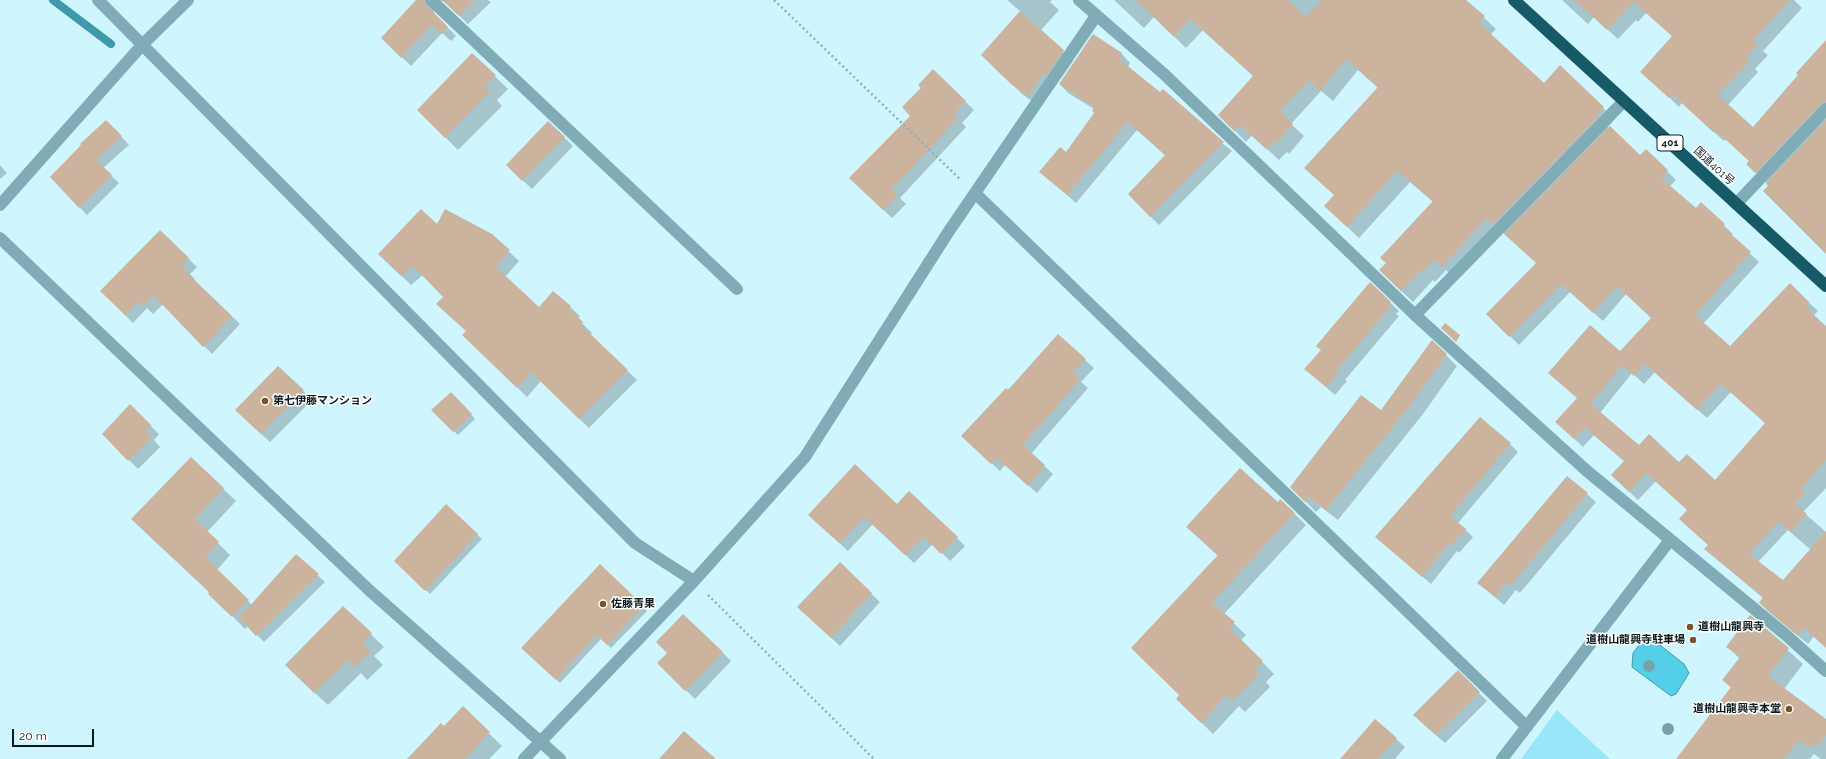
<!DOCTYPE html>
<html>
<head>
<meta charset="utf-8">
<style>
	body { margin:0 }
	#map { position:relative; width:1826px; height:759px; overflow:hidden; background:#cff6ff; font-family:Raleway,sans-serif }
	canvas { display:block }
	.scale { position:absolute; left:12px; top:729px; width:82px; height:18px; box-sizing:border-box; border:2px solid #0c1a1e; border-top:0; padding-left:5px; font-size:12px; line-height:14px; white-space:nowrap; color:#0c1a1e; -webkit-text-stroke:3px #fff; paint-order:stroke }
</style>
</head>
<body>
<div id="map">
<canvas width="1826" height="759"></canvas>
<div class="scale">20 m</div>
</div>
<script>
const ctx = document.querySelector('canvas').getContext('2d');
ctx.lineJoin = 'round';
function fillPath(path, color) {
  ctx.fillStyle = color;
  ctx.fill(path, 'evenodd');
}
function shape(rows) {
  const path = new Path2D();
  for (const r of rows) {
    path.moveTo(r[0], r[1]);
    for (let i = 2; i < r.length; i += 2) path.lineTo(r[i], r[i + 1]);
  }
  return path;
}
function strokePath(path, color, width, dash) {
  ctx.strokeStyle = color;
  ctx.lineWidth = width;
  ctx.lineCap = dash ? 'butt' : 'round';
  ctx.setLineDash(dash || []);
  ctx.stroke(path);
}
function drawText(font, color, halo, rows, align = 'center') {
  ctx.font = font + ' Raleway,"Noto Sans JP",sans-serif';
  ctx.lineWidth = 3;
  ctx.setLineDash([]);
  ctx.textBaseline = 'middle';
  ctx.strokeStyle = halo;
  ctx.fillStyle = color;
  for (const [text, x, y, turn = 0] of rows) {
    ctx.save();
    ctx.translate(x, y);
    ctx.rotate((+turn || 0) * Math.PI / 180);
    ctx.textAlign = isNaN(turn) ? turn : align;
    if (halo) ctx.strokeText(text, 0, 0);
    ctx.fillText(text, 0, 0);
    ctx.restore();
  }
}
fillPath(shape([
	[1557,710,1610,759,1521,759]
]), '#98e6f8');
const water = shape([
	[1647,635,1684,664,1689,673,1676,694,1671,696,1632,667,1633,653,1647,635]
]);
fillPath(water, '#54cfe8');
strokePath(water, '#3e99ab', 1);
fillPath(shape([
	[423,0,426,0,433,6,434,14,456,36,451,41,442,33,411,66,382,38],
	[435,0,488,0,491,2,468,24,446,3,442,1,437,2],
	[1007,0,1052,0,1050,2,1059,10,1041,30,1073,61,1056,85,1053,83,1038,106,1022,94,983,55,1021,12],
	[1114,0,1465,0,1496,29,1490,35,1544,84,1603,108,1615,119,1608,127,1609,128,1640,156,1646,150,1676,180,1669,187,1696,210,1701,204,1733,234,1731,236,1759,262,1703,324,1730,348,1790,285,1818,311,1814,315,1826,328,1826,488,1803,512,1826,532,1826,647,1814,636,1808,644,1769,612,1760,603,1763,598,1705,549,1709,545,1688,510,1656,481,1638,500,1612,475,1625,462,1594,435,1583,447,1566,431,1620,352,1652,318,1626,294,1603,321,1570,292,1519,345,1488,314,1537,263,1499,229,1454,278,1446,270,1435,282,1433,280,1413,302,1392,282,1433,202,1410,182,1359,238,1325,206,1335,196,1378,88,1358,70,1333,101,1321,91,1291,124,1304,136,1289,154,1287,152,1279,160,1252,135,1246,142,1219,115,1254,76,1203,30,1186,48,1154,17,1144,28],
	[1655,372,1707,418,1731,392,1766,423,1715,481,1639,446,1600,413,1632,373,1644,384],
	[1788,530,1811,550,1783,581,1758,562],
	[1562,0,1794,0,1802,8,1763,51,1768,55,1755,69,1758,72,1728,105,1753,128,1826,42,1826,253,1770,186,1747,164,1750,162,1726,139,1724,141,1682,103,1679,107,1652,81,1673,37,1646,13,1638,22,1636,20,1618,39,1594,17,1588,24],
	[1093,35,1122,54,1130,63,1128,67,1232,151,1159,225,1150,216,1166,156,1137,130,1076,203,1041,172,1066,153,1096,113,1094,109,1068,93,1060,84],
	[472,54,508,89,497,100,502,106,458,150,418,110],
	[933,70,974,110,962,123,966,127,900,198,906,204,892,218,859,187,911,116,922,88],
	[548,122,573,146,532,189,516,174],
	[114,128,129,145,103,168,119,183,87,215,51,177],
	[0,165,7,173,0,179],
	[437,226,491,235,519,261,505,277,539,308,570,307,580,316,578,319,592,333,590,335,637,380,589,428,541,381,527,397,464,335,467,331,444,297,423,275,411,285,379,254],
	[160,231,197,267,190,274,195,279,194,280,240,324,212,354,163,304,153,314,147,308,133,323,101,291],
	[1370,283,1399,311,1396,314,1399,316,1345,380,1347,381,1335,395,1306,369,1322,350],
	[1446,355,1457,366,1423,414,1338,520,1321,507,1316,512,1291,487],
	[1085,360,1094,368,1081,382,1088,388,1031,454,1053,474,1037,493,1005,465,1000,471,971,444,1008,391],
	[303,391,312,400,270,442,245,419],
	[451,393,475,419,458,435,432,410],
	[130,406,159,434,154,440,160,447,138,469,103,434],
	[1510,444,1518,452,1458,523,1473,537,1459,553,1457,551,1431,584,1376,537],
	[191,458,236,501,207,532,230,555,217,570,252,605,296,556,325,582,264,642,248,626,245,629,210,593,145,531],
	[1567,477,1596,502,1520,593,1516,590,1504,605,1479,583],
	[1280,500,1306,525,1224,614,1246,635,1241,640,1274,674,1266,682,1270,687,1245,712,1239,706,1213,734,1177,699,1180,695,1218,556,1200,539,1278,504],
	[446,505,482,539,430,594,395,561],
	[897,505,957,538,965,546,950,561,933,544,914,563,873,524,848,551,818,523],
	[840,564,880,602,840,646,807,615],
	[600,566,647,611,611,648,601,639,560,683,522,648],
	[343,607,384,647,374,656,383,665,367,680,361,673,328,705,299,678],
	[1750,616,1803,664,1784,689,1826,721,1826,759,1821,759,1814,754,1810,759,1677,759,1731,688,1724,680,1740,659,1727,646],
	[722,652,731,661,695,699,658,663],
	[1458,672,1487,701,1445,743,1423,724],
	[463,708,502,746,489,759,412,759],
	[1375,720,1405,747,1395,759,1341,759]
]), '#0003');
strokePath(shape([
	[53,0,111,44]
]), '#3e99ab', 8);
fillPath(shape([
	[416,0,424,0,426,5,448,27,441,34,432,25,401,58,381,38],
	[442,0,475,0,459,16],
	[1136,0,1288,0,1306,17,1321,0,1466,0,1485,16,1479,23,1544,83,1560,65,1604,107,1597,114,1599,116,1493,224,1486,219,1442,267,1434,260,1423,271,1421,270,1401,291,1379,270,1386,263,1380,258,1433,201,1397,171,1347,227,1324,206,1334,195,1304,168,1378,87,1346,59,1320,91,1309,80,1280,111,1293,124,1277,143,1275,141,1266,149,1240,125,1234,131,1218,115,1253,76,1190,19,1174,37],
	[1575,0,1790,0,1753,40,1758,44,1746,58,1749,62,1718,95,1753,127,1798,75,1796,73,1826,40,1826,102,1821,104,1755,173,1746,164,1749,161,1715,130,1713,132,1672,94,1669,98,1640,72,1672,36,1634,2,1607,30],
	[1020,11,1064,50,1046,76,1043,74,1028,97,1011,84,981,55],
	[1093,34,1122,53,1119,59,1160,92,1163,89,1224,142,1150,217,1128,194,1165,155,1128,122,1067,195,1039,172,1060,147,1066,152,1094,113,1092,110,1094,107,1059,84],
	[472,53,496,75,485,87,490,92,445,138,417,110],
	[933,69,966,101,954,113,958,118,892,189,898,195,883,210,849,178,910,116,902,107,921,88,918,85],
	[106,120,122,136,96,160,112,175,79,208,50,177,81,145,80,144],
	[1826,120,1826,254,1763,191,1768,186,1766,183],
	[548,121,565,137,522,181,506,165],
	[1610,126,1640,155,1646,149,1668,170,1661,178,1696,208,1701,202,1725,224,1723,227,1751,252,1695,315,1730,346,1790,283,1809,302,1806,305,1811,310,1809,311,1826,326,1826,460,1801,489,1805,493,1795,504,1807,514,1791,532,1778,522,1749,554,1783,580,1826,531,1826,648,1804,628,1798,636,1759,603,1763,597,1704,549,1708,545,1679,519,1687,510,1646,473,1629,492,1611,475,1624,461,1584,427,1574,439,1555,422,1577,398,1548,373,1590,325,1620,351,1651,318,1617,286,1593,313,1561,284,1509,337,1486,314,1536,263,1504,234],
	[1645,364,1697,410,1721,384,1765,423,1715,480,1687,454,1679,462,1649,434,1639,445,1591,404,1622,365,1634,376],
	[421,209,437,224,445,209,492,234,510,250,496,267,539,307,553,291,571,306,569,309,583,322,581,325,628,370,579,419,531,372,517,388,462,335,466,331,436,304,443,297,413,266,401,276,378,254],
	[160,230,189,258,182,266,187,270,186,272,232,316,203,347,154,296,144,306,139,301,125,315,100,291],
	[1370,282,1391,302,1388,304,1391,306,1337,370,1339,372,1326,387,1304,369,1321,350,1316,346],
	[1445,323,1460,335,1456,342,1441,328],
	[1058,334,1086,359,1073,373,1080,380,1023,445,1045,465,1028,486,997,458,991,464,961,436,1006,388,1008,390],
	[1432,340,1447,354,1412,403,1326,510,1309,497,1305,502,1290,487,1361,395,1381,410],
	[278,366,304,390,261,434,235,410],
	[451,392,472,414,453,432,431,410],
	[130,404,151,425,146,431,152,437,128,461,102,434],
	[1480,417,1511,443,1450,516,1466,529,1451,546,1448,544,1422,577,1375,537],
	[191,457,224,488,195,519,219,542,205,557,249,600,232,617,208,594,209,592,131,519],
	[855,464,897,504,909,491,958,537,941,554,924,537,905,555,864,517,839,543,808,515],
	[1240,468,1278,502,1280,499,1295,513,1212,603,1235,622,1229,628,1263,661,1255,670,1259,675,1232,701,1227,695,1201,723,1176,699,1179,695,1131,648,1218,555,1186,527],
	[1567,476,1588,493,1511,585,1507,582,1495,597,1477,583],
	[446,504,478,534,425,591,394,561],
	[296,554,319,574,256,636,239,618],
	[840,562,872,593,831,638,797,607],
	[600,564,644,606,607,645,597,635,556,680,521,648],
	[343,606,372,633,362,643,371,652,354,668,348,660,314,693,285,665],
	[683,614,723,652,685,691,657,663,667,653,656,642],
	[1750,615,1789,648,1768,676,1826,719,1826,735,1817,747,1813,743,1810,748,1799,740,1784,759,1676,759,1731,687,1722,680,1740,657,1726,647],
	[1458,670,1480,692,1436,735,1413,715],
	[463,706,490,732,465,759,407,759,441,723,444,726],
	[1375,719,1397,738,1378,759,1340,759],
	[684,731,716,759,659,759]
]), '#cbb39d');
strokePath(shape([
	[774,0,961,180],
	[708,595,874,759]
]), '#8faeb6', 2.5, [2, 3]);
strokePath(shape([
	[98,0,635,543,694,581],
	[431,0,737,289],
	[1079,0,1164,74,1415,315,1587,471,1786,635,1826,671],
	[976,194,1527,727],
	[1736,204,1826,109],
	[0,205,143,44,188,0],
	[0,238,369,590,560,759],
	[1415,315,1624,101],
	[524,759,694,581,805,457,949,231,1096,16],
	[1502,759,1670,540]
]), '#7facb7', 12);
strokePath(shape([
	[1514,0,1826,286]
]), '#165a67', 12);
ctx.fillStyle = '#75a2ac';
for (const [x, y] of [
	[1649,666],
	[1668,729]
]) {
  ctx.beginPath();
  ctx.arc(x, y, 6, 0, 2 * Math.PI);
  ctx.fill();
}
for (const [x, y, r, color] of [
	[265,401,4,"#77522c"],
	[603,604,4,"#77522c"],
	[1690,627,4,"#77522c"],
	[1693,640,4,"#77522c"],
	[1789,709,4,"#77522c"]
]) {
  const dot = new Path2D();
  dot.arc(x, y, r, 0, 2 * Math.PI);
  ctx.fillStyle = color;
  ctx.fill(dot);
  strokePath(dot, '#fff', 1.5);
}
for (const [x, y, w] of [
	[1670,143,26]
]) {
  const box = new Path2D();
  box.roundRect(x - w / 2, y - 8, w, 16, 3);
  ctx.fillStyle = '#fff';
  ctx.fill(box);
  strokePath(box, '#0c1a1e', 1);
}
drawText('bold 10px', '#0c1a1e', null, [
	["401",1670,143]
]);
drawText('11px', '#0c1a1e', '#fff', [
	["国道401号",1714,166,43]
]);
drawText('bold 11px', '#0c1a1e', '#fff', [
	["第七伊藤マンション",273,401],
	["佐藤青果",611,604],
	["道樹山龍興寺",1698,627],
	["道樹山龍興寺駐車場",1685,640,"right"],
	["道樹山龍興寺本堂",1781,709,"right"]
], 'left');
</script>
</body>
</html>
